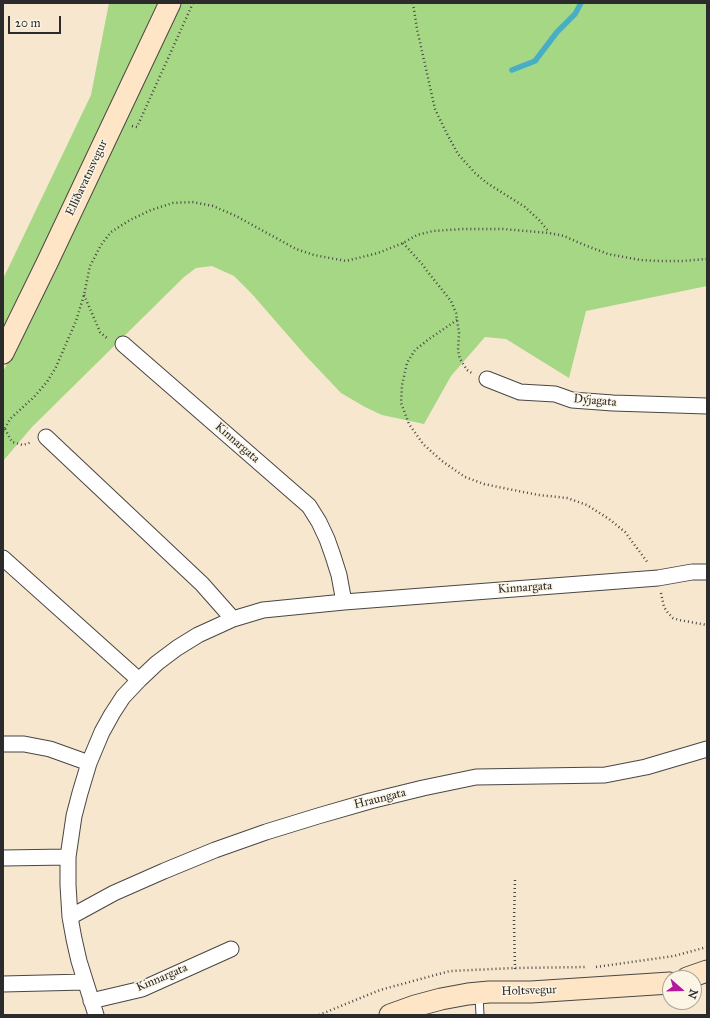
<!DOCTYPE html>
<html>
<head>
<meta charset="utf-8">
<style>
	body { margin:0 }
	#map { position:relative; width:710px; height:1018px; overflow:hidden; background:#f6e7ce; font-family:"IM FELL Great Primer",serif }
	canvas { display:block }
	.frame { position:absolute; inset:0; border:4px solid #2b2b2b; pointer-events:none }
	.north { position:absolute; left:662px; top:970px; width:40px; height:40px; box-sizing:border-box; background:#fcf5e5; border:1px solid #a8a49b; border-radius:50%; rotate:110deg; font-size:11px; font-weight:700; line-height:16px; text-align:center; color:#2b2b2b }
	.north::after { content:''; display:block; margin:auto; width:14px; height:18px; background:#b5179e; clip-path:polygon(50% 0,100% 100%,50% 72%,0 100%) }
	.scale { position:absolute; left:8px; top:16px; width:53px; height:18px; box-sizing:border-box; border:2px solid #2b2b2b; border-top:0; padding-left:5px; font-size:12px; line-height:14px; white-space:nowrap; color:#2b2b2b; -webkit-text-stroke:3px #fcf5e5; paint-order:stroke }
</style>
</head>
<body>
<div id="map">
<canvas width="710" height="1018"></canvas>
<div class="frame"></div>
<div class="north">N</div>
<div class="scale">20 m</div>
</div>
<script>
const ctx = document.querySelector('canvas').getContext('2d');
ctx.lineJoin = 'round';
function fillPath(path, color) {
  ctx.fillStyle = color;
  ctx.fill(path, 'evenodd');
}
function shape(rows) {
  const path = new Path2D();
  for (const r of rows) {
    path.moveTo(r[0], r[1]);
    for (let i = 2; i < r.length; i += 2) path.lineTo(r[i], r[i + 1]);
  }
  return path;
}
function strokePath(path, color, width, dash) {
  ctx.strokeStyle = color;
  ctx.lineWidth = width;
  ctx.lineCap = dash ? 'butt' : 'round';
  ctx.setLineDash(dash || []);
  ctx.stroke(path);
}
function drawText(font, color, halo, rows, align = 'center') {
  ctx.font = font + ' "IM FELL Great Primer",serif';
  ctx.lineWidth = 3;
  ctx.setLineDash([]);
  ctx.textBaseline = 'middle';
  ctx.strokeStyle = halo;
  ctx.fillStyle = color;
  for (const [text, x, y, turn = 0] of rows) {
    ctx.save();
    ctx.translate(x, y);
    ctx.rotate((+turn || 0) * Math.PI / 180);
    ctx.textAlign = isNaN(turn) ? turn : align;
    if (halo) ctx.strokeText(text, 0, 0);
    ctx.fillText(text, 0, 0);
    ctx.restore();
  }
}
fillPath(shape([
	[109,3,162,3,3,333,3,279,91,95],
	[178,3,707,3,707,286,586,311,569,378,506,339,485,337,451,376,424,424,382,415,365,407,341,393,305,355,252,294,234,276,212,266,196,268,184,277,32,427,3,461,3,372]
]), '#a6d785');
strokePath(shape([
	[512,70,535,61,557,32,575,14,581,3]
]), '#46aec5', 5.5);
const lane = shape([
	[479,995,480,1015]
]);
const street = shape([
	[123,344,309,506,319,522,327,539,333,556,339,575,344,602],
	[487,379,520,392,555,394,572,400,613,403,707,406],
	[46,437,202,584,233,619],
	[3,558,139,680],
	[3,744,24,744,50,749,89,763],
	[3,858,68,857],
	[70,917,114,893,164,871,215,850,266,832,318,816,370,801,423,788,476,777,605,775,646,767,707,749],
	[3,984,85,982],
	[91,1001,142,989,231,949],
	[96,1015,79,961,74,939,70,917,68,885,68,857,74,816,80,793,89,763,102,732,112,714,123,697,139,680,157,663,177,648,198,635,220,625,233,619,263,610,344,602,658,578,692,572,707,572]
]);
const secondary = shape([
	[3,353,47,263,170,3],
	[687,978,707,971],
	[390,1015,415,1006,441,999,468,994,489,992,531,992,670,983]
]);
strokePath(lane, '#494743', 9);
strokePath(street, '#494743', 17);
strokePath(secondary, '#494743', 23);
strokePath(shape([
	[413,3,417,29,435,109,446,132,458,154,475,173,487,183,525,207,539,220,549,232],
	[132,126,137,127,193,3],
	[403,243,423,265,427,271,451,301,456,313,459,333,458,351,460,359,467,370,473,374],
	[84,295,100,332,108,339],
	[457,320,429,339,415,350,407,363,402,385,401,403,409,424,423,444,442,461,465,477,484,484,508,489,539,495,567,498,587,505,609,519,625,532,648,563],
	[5,429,12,442,23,445,32,442],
	[3,432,10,419,34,397,47,382,56,367,76,321,84,295,90,266,101,245,111,232,130,220,151,210,173,203,192,202,213,206,236,216,296,249,314,255,346,261,378,253,403,243,417,235,433,231,463,229,503,229,549,233,564,236,582,244,608,254,640,260,661,261,682,261,707,259],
	[661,593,664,607,668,613,673,618,679,620,707,625],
	[596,967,674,956,707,947],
	[515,969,514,922,515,879],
	[319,1015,380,990,450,971,515,968,587,967]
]), '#494743', 2.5, [1, 3]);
strokePath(lane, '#fff', 7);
strokePath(street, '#fff', 15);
strokePath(secondary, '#fde5c5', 21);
drawText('12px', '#2b2b2b', '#fcf5e5', [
	["Elliðavatnsvegur",87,178,-65],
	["Dýjagata",595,401,5],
	["Kinnargata",237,443,41],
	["Kinnargata",525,588,-4],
	["Hraungata",380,799,-14],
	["Kinnargata",162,978,-23],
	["Holtsvegur",529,991,-2]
]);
</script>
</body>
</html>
